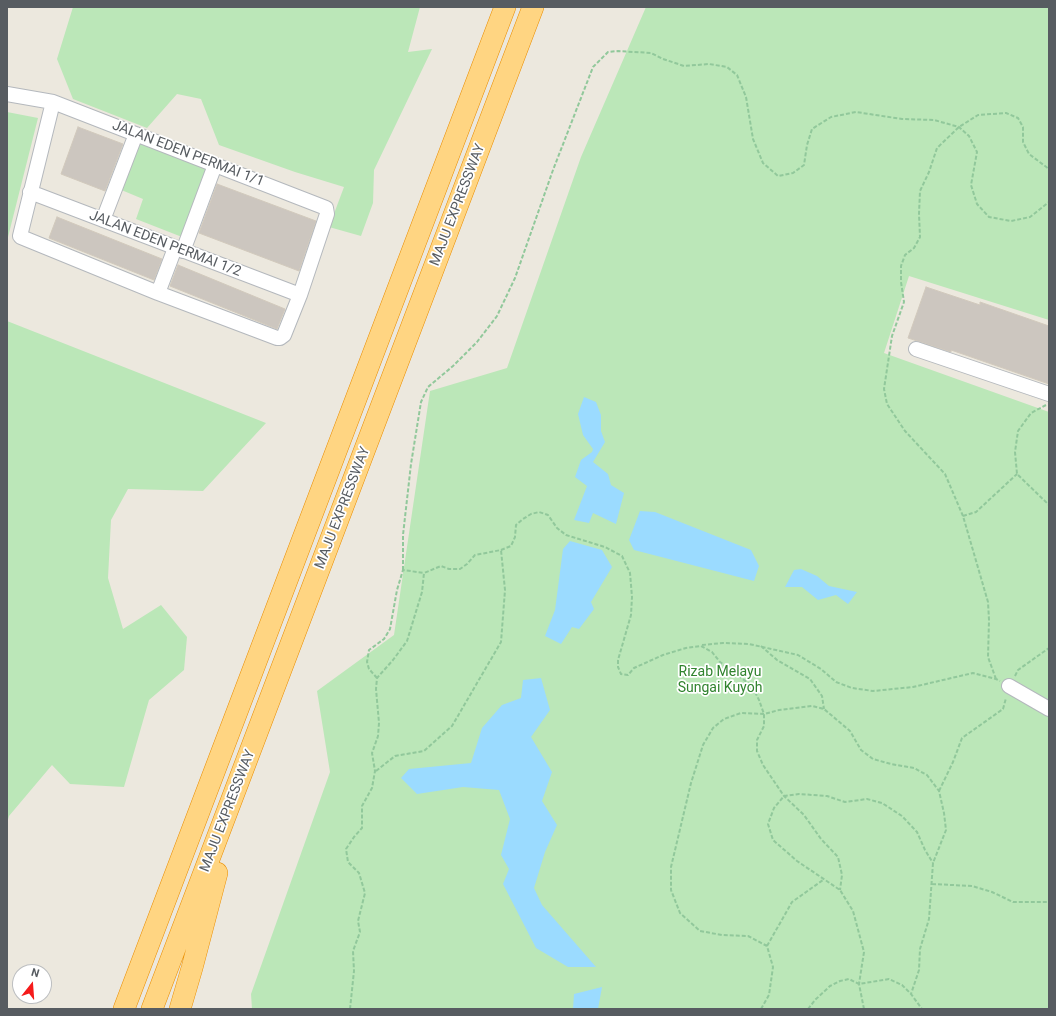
<!DOCTYPE html>
<html>
<head>
<meta charset="utf-8">
<style>
	body { margin:0 }
	#map { position:relative; width:1056px; height:1016px; overflow:hidden; background:#ece8de; font-family:Roboto,sans-serif }
	canvas { display:block }
	.frame { position:absolute; inset:0; border:8px solid #575c61; pointer-events:none }
	.north { position:absolute; left:12px; top:964px; width:40px; height:40px; box-sizing:border-box; background:#fff; border:1px solid #bcbec0; border-radius:50%; rotate:17deg; font-size:11px; font-weight:700; line-height:16px; text-align:center; color:#575c61 }
	.north::after { content:''; display:block; margin:auto; width:14px; height:18px; background:#f51b1b; clip-path:polygon(50% 0,100% 100%,50% 72%,0 100%) }
</style>
</head>
<body>
<div id="map">
<canvas width="1056" height="1016"></canvas>
<div class="frame"></div>
<div class="north">N</div>
</div>
<script>
const ctx = document.querySelector('canvas').getContext('2d');
ctx.lineJoin = 'round';
function fillPath(path, color) {
  ctx.fillStyle = color;
  ctx.fill(path, 'evenodd');
}
function shape(rows) {
  const path = new Path2D();
  for (const r of rows) {
    path.moveTo(r[0], r[1]);
    for (let i = 2; i < r.length; i += 2) path.lineTo(r[i], r[i + 1]);
  }
  return path;
}
function strokePath(path, color, width, dash) {
  ctx.strokeStyle = color;
  ctx.lineWidth = width;
  ctx.lineCap = dash ? 'butt' : 'round';
  ctx.setLineDash(dash || []);
  ctx.stroke(path);
}
function drawText(font, color, halo, rows, align = 'center') {
  ctx.font = font + ' Roboto,sans-serif';
  ctx.lineWidth = 3.5;
  ctx.setLineDash([]);
  ctx.textBaseline = 'middle';
  ctx.strokeStyle = halo;
  ctx.fillStyle = color;
  for (const [text, x, y, turn = 0] of rows) {
    ctx.save();
    ctx.translate(x, y);
    ctx.rotate((+turn || 0) * Math.PI / 180);
    ctx.textAlign = isNaN(turn) ? turn : align;
    if (halo) ctx.strokeText(text, 0, 0);
    ctx.fillText(text, 0, 0);
    ctx.restore();
  }
}
fillPath(shape([
	[73,7,420,7,408,52,432,49,374,170,373,203,361,236,329,227,344,187,295,172,219,145,201,99,177,94,147,128,73,99,57,59],
	[646,7,1049,7,1049,320,909,276,884,353,1049,412,1049,1009,252,1009,251,994,330,772,317,691,394,635,430,391,507,368,581,157],
	[7,112,38,118,7,241],
	[137,142,208,170,182,237,136,219,143,199,119,189],
	[7,321,266,423,203,491,128,489,111,520,108,578,123,629,161,605,187,637,184,670,149,700,124,787,70,784,52,765,9,816,7,823]
]), '#bbe7b8');
fillPath(shape([
	[584,397,596,402,601,415,601,431,605,442,593,462,608,474,611,485,624,493,616,524,593,513,589,523,574,520,587,486,575,477,581,460,592,452,593,449,583,435,578,414],
	[640,511,655,512,751,550,759,566,754,581,634,550,629,540],
	[570,541,602,550,612,567,591,602,594,609,579,629,572,627,561,644,545,636,555,610,563,549],
	[801,569,817,576,829,586,857,592,848,604,836,595,818,600,802,587,785,587,794,570],
	[541,678,550,710,531,737,552,772,542,801,557,825,545,852,534,888,542,905,596,967,568,967,536,948,503,884,509,869,501,855,510,819,499,790,463,787,417,794,401,778,409,769,471,763,482,728,502,705,521,698,523,680],
	[602,987,598,1009,573,1009,574,994]
]), '#9bdbff');
const building = shape([
	[78,127,123,144,105,191,61,174,78,127],
	[217,184,316,221,299,271,199,233,217,184],
	[57,217,162,259,154,280,49,238,57,217],
	[178,265,285,309,277,329,170,286,178,265],
	[926,287,980,305,980,302,1049,326,1049,384,951,350,951,352,908,338,926,287]
]);
fillPath(building, '#ccc6bf');
strokePath(building, '#d1c9bc', 1);
const minor = shape([
	[7,94,53,102,326,208,327,214,300,295,284,335,280,338,277,338,158,293,21,237,20,236,53,102],
	[30,192,300,295],
	[103,220,136,134],
	[183,251,215,165],
	[158,293,175,248],
	[916,349,1049,394],
	[1009,686,1049,709]
]);
const highway = shape([
	[124,1009,505,7],
	[152,1009,533,7],
	[180,1009,192,968,217,873]
]);
strokePath(minor, '#b4b8bd', 16);
strokePath(highway, '#ea8e00', 22);
strokePath(shape([
	[1046,405,1031,413,1018,431,1015,452,1017,474,1049,505],
	[963,516,976,512,1017,474],
	[403,570,403,535,411,464,421,402,428,387,453,366,477,342,497,316,515,278,553,170,593,67,608,52,618,51,651,53,663,59,684,66,709,64,727,67,737,75,746,97,753,139,763,163,778,176,793,173,804,165,807,145,812,129,831,117,856,112,902,119,934,120,959,127,969,136,977,152,971,185,977,204,989,217,1011,221,1030,217,1049,202],
	[702,645,723,643,749,644,798,655,821,669,836,682,852,688,873,691,913,687,973,673,996,679,1000,681],
	[761,646,777,660,810,679,822,696,824,709],
	[1015,676,1018,670,1049,648],
	[377,678,369,669,367,662,369,650,384,639,390,629,397,590,403,570,424,573],
	[996,679,988,657,989,620,988,602,963,516,945,474,905,431,887,404,884,389,892,336,904,302,901,282,901,266,905,255,914,248,920,237,919,214,920,191,929,172,937,148,959,127,978,115,1006,113,1018,118,1023,127,1023,142,1029,154,1049,169],
	[376,771,395,756,424,751,452,726,501,642,505,590,501,550],
	[939,791,953,762,962,738,1003,709,1006,698],
	[932,884,972,886,992,892,1013,902,1049,902],
	[767,946,792,902,823,880],
	[350,1009,354,971,353,951,360,932,358,921,365,893,359,873,348,862,346,849,354,837,362,828,362,806,372,788,375,771,372,753,378,736,379,723,376,689,377,678,393,660,407,641,422,592,424,573,441,566,449,569,460,569,467,564,475,555,501,550,511,546,515,537,516,525,523,519,531,514,539,512,548,515,557,528,566,535,605,547,622,556,630,573,632,597,631,615,618,660,618,667,621,674,628,675,634,668,663,655,686,648,701,646,712,652,720,662,752,686,759,700,764,714,764,726,757,740,757,751,763,765,784,796,804,815,821,839,838,857,842,875,840,890],
	[761,1009,769,995,773,967,767,946,748,936,722,935,700,931,680,913,671,890,671,867,691,783,703,745,713,728,724,719,741,713,764,714,779,710,812,706,824,709,850,731,861,750,873,759,891,764,914,768,927,775,939,791,944,813,946,830,933,863,929,919,920,949,919,970,911,994],
	[808,1009,815,1000,830,986,840,981,849,979,859,984,889,979,902,985,911,994,922,1009],
	[864,1009,859,984,864,952,853,911,840,890,797,861,773,840,768,824,774,808,784,796,799,794,827,796,845,802,867,799,882,803,902,816,917,832,925,850,933,863],
	[1008,1009,1009,1009]
]), '#91c89b', 2, [4, 2]);
strokePath(minor, '#fff', 14);
strokePath(highway, '#ffd582', 21);
drawText('14px', '#575c61', '#fff', [
	["JALAN EDEN PERMAI 1/1",188,154,21],
	["MAJU EXPRESSWAY",458,205,-69],
	["JALAN EDEN PERMAI 1/2",165,244,21],
	["MAJU EXPRESSWAY",343,508,-69],
	["MAJU EXPRESSWAY",228,811,-69]
]);
drawText('14px', '#30832e', '#fff', [
	["Rizab Melayu",720,672],
	["Sungai Kuyoh",720,688]
]);
</script>
</body>
</html>
